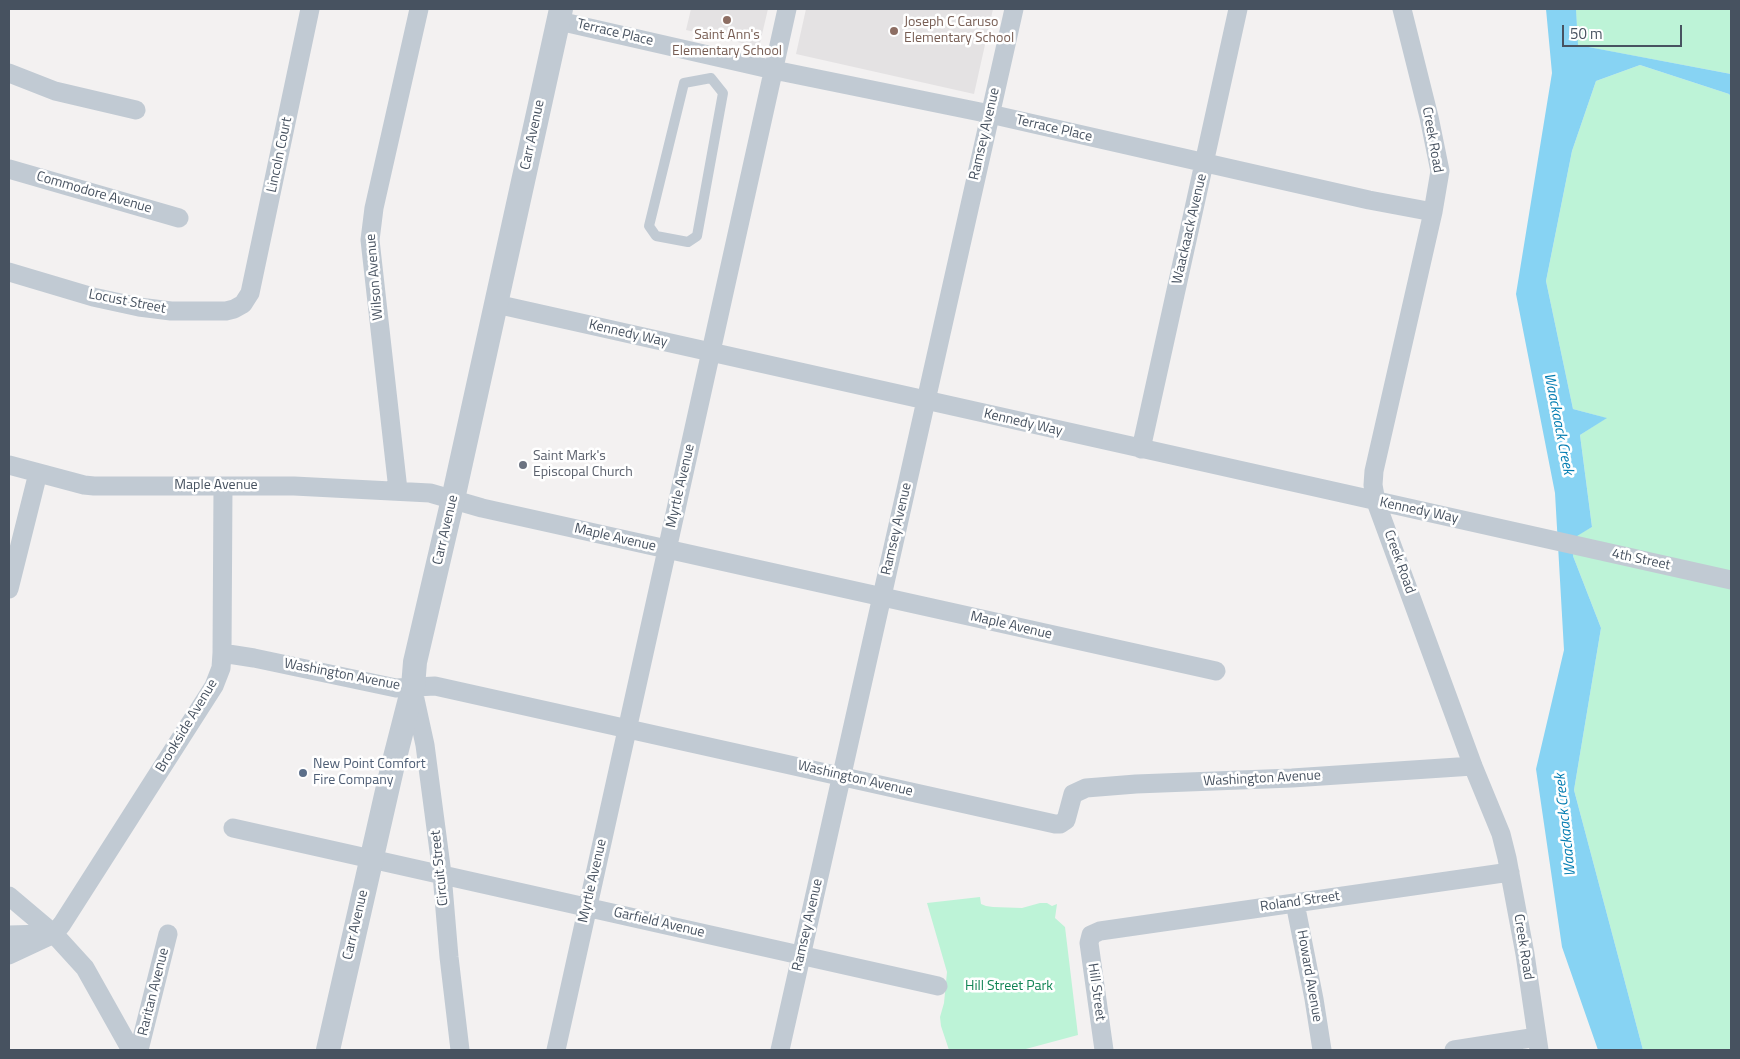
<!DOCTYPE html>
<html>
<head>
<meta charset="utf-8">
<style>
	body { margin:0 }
	#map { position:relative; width:1740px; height:1059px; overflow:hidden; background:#f3f1f1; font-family:"Titillium Web",sans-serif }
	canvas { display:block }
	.frame { position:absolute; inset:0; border:10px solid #475260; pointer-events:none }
	.scale { position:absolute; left:1562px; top:25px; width:120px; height:22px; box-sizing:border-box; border:2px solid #475260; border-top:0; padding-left:6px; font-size:15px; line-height:18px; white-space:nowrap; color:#475260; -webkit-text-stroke:4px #fff; paint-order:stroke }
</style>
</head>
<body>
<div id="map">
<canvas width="1740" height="1059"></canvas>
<div class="frame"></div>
<div class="scale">50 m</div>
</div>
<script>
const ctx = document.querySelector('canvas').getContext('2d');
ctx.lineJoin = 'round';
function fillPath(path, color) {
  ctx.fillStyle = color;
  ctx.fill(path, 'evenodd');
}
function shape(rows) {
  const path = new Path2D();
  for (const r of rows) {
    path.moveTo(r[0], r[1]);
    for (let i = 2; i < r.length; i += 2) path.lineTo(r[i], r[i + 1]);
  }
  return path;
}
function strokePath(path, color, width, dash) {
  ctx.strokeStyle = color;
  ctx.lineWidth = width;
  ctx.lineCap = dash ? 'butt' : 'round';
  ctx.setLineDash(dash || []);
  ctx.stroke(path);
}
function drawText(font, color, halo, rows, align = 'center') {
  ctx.font = font + ' "Titillium Web",sans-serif';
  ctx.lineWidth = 5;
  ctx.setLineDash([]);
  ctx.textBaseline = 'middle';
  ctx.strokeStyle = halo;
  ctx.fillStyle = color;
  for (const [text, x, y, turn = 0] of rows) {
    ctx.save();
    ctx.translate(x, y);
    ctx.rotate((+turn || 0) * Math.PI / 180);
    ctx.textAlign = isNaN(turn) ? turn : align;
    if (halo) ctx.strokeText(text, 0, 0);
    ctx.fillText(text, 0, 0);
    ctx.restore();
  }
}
fillPath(shape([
	[691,9,768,9,759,47,686,30],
	[806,9,993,9,974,94,796,54]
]), '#e4e2e3');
fillPath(shape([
	[1576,9,1731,9,1731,74,1577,45],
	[1640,65,1729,94,1731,97,1731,1050,1643,1050,1574,790,1601,628,1573,556,1577,535,1592,527,1580,435,1606,418,1573,409,1546,281,1572,151,1596,81],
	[980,897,981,904,986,906,993,907,1022,908,1040,903,1047,903,1052,906,1057,904,1055,918,1065,927,1078,1035,1022,1050,949,1050,941,1026,940,1017,944,1003,947,972,927,903]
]), '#bdf3d7');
fillPath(shape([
	[1546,9,1576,9,1578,45,1731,74,1731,97,1729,94,1640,65,1596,81,1572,151,1546,281,1573,409,1607,418,1580,435,1592,527,1577,536,1573,556,1601,628,1574,790,1643,1050,1598,1050,1562,947,1536,769,1564,650,1555,493,1516,294,1552,73]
]), '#87d3f3');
strokePath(shape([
	[711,78,723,93,697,236,688,242,656,236,649,226,684,83,711,78]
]), '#c1cad3', 10);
strokePath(shape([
	[1402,9,1429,117,1440,171,1433,212,1374,471,1373,485,1376,502,1473,766,1501,834,1507,858,1525,954,1539,1050],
	[559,21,774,70,990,114,1369,200,1433,212],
	[9,73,55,91,136,110],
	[9,169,179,218],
	[9,272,93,297,139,307,171,311,226,311,234,309,243,304,250,293,310,9],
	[496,304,1731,580],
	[1141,449,1238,9],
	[9,465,84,485,94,486,294,486,430,493,482,508,1216,671],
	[398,490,370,240,374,208,419,9],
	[9,589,38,473],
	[222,653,254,658,396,688,435,686,1055,824,1060,824,1066,820,1073,794,1086,788,1136,784,1292,778,1473,766],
	[413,690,425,745,442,874,449,957,460,1050],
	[233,828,938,986],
	[9,896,54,934,85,968,131,1050],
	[1295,903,1314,999,1322,1050],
	[9,935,47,934],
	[9,955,54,934,62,924,214,686,221,668,222,653,223,487],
	[139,1050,168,934],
	[556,1050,787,9],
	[780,1050,1014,9],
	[1104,1050,1089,943,1091,935,1100,931,1510,872],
	[1454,1050,1537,1037]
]), '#c1cad3', 19);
strokePath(shape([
	[328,1050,392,769,413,687,415,662,453,499,561,9]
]), '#c1cad3', 24);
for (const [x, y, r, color] of [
	[727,20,5,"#8d6e63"],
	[894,31,5,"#8d6e63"],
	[523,465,5,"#6b7280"],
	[303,773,5,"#5c6f8a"]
]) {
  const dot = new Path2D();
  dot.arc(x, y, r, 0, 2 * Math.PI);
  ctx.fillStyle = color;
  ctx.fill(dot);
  strokePath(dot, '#fff', 2);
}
drawText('14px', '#785e54', '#fff', [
	["Joseph C Caruso",904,23],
	["Elementary School",904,39],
	["Saint Ann's",727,36,"center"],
	["Elementary School",727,52,"center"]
], 'left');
drawText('14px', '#475260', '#fff', [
	["Terrace Place",615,33,13],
	["Terrace Place",1054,129,13],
	["Ramsey Avenue",985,134,-77],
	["Carr Avenue",533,135,-78],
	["Creek Road",1432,140,80],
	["Lincoln Court",280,155,-78],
	["Commodore Avenue",94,193,16],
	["Waackaack Avenue",1190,229,-77],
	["Wilson Avenue",375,277,-95],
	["Locust Street",127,302,11],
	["Kennedy Way",628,334,13],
	["Kennedy Way",1023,423,13],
	["Maple Avenue",216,486],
	["Myrtle Avenue",681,486,-77],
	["Kennedy Way",1419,511,12],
	["Ramsey Avenue",897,529,-77],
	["Carr Avenue",446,530,-77],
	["Maple Avenue",615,538,13],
	["4th Street",1641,560,12],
	["Creek Road",1399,562,70],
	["Maple Avenue",1011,626,13],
	["Washington Avenue",342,675,11],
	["Brookside Avenue",187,726,-59],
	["Washington Avenue",855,779,13],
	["Washington Avenue",1262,779,-3],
	["Circuit Street",440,868,-96],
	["Myrtle Avenue",593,881,-77],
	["Roland Street",1300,902,-8],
	["Garfield Avenue",659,923,13],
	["Carr Avenue",356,925,-77],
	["Ramsey Avenue",808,925,-77],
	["Creek Road",1523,947,81],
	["Howard Avenue",1309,976,80],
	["Raritan Avenue",154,992,-76],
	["Hill Street",1096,992,82]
]);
drawText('14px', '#5b616d', '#fff', [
	["Saint Mark's",533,457],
	["Episcopal Church",533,473]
], 'left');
drawText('14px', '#4e5e75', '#fff', [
	["New Point Comfort",313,765],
	["Fire Company",313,781]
], 'left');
drawText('14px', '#108354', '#fff', [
	["Hill Street Park",1009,987]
]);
drawText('italic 15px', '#027cb1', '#fff', [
	["Waackaack Creek",1558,424,79],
	["Waackaack Creek",1566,825,-96]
]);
</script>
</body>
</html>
